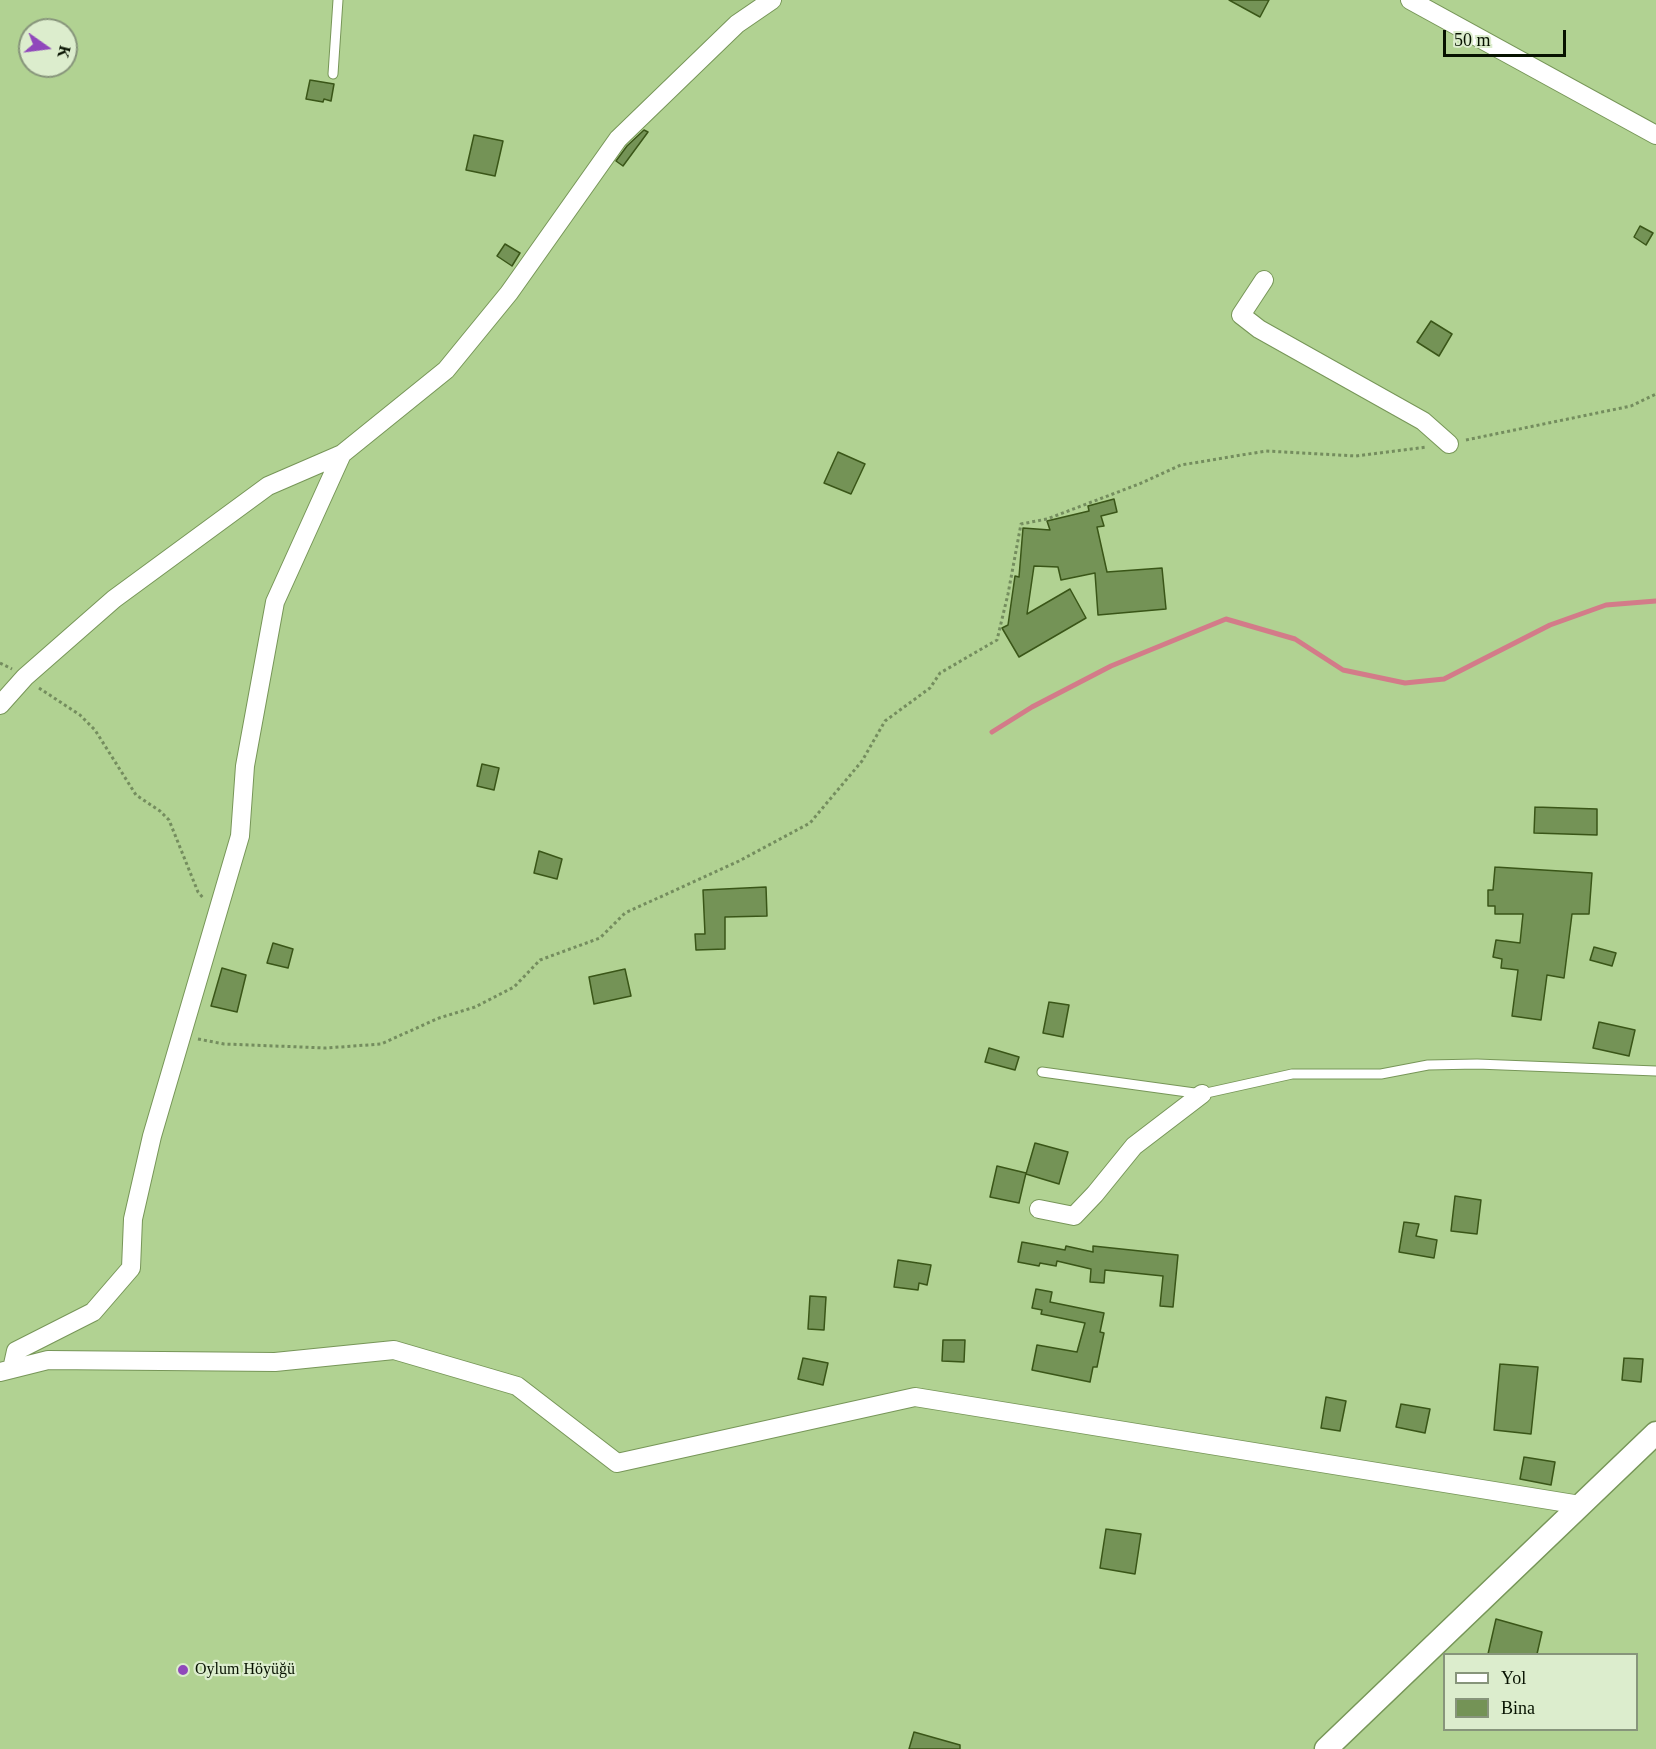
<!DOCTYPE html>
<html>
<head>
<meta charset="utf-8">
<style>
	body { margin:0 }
	#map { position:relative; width:1656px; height:1749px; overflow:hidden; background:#b1d292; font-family:"Times New Roman",serif }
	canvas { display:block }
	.legend { position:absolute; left:1443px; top:1653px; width:195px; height:78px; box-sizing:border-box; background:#dcedcd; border:2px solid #87957b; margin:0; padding:8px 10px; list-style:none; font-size:18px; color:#071200 }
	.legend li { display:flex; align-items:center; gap:12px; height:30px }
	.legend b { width:30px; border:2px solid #87957b }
	.north { position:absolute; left:18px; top:18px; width:60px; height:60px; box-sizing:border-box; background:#dcedcd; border:2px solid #87957b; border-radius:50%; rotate:104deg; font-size:16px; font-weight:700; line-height:24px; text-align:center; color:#071200 }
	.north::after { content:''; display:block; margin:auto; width:21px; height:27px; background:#9048bb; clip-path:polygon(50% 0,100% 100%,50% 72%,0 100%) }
	.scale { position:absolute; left:1443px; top:30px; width:123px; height:27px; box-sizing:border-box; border:3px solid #071200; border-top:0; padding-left:8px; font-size:18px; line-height:21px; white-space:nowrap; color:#071200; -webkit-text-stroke:4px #dcedcd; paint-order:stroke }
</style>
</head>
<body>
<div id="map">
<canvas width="1656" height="1749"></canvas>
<ul class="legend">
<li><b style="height:8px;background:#fff"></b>Yol</li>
<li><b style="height:16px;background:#749356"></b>Bina</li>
</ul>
<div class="north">K</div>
<div class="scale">50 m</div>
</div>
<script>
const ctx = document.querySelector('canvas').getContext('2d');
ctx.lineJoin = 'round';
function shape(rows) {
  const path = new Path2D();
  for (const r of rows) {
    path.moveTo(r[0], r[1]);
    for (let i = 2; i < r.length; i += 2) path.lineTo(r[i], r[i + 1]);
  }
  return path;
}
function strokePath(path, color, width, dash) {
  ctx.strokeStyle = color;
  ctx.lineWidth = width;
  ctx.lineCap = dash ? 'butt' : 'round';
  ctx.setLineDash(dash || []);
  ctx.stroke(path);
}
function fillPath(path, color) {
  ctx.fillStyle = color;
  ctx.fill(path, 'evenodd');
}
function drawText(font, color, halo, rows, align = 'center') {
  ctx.font = font + ' "Times New Roman",serif';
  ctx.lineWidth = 4.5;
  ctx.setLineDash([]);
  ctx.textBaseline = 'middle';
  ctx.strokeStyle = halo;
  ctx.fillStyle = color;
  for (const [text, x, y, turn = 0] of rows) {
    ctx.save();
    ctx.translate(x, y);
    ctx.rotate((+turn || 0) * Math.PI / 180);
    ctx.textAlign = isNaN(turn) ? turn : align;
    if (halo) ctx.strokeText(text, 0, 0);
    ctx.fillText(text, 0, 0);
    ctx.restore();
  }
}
strokePath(shape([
	[992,732,1032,707,1111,666,1226,619,1295,639,1343,670,1405,683,1444,679,1550,625,1606,605,1656,601]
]), '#d37b89', 5);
const building = shape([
	[1229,0,1269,0,1260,17,1229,0],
	[310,80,334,84,331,101,324,99,323,102,306,99,310,80],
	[644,130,648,132,623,166,616,161,627,146,644,130],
	[474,135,503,141,495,176,466,170,474,135],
	[1640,226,1653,233,1646,245,1634,237,1640,226],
	[505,244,520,253,512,266,497,256,505,244],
	[1431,321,1452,334,1439,356,1417,342,1431,321],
	[838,452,865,464,851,494,824,483,838,452],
	[1114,499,1117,512,1101,516,1104,526,1097,527,1107,572,1162,568,1166,609,1098,615,1095,573,1061,580,1058,567,1034,566,1027,614,1070,589,1086,618,1019,657,1002,628,1008,625,1015,576,1019,577,1023,528,1050,530,1047,521,1089,511,1088,506,1114,499],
	[482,764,499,768,494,790,477,786,482,764],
	[1535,807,1597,809,1597,835,1534,833,1535,807],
	[539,851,562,859,557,879,534,873,539,851],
	[1495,867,1592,873,1589,914,1572,914,1564,978,1547,975,1541,1020,1512,1016,1518,970,1501,968,1502,959,1493,957,1496,940,1520,943,1523,914,1495,914,1495,906,1488,906,1488,890,1493,890,1495,867],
	[766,887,767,916,725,917,725,949,696,950,695,934,705,934,703,890,766,887],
	[273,943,293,949,288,968,267,963,273,943],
	[1594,947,1616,953,1612,966,1590,960,1594,947],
	[222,968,246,975,237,1012,211,1006,222,968],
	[625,969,631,996,594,1004,589,977,625,969],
	[1049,1002,1069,1005,1063,1037,1043,1033,1049,1002],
	[1599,1022,1635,1030,1629,1056,1593,1048,1599,1022],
	[989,1048,1019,1057,1015,1070,985,1062,989,1048],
	[1035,1143,1068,1152,1059,1184,1026,1174,1035,1143],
	[997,1166,1026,1173,1019,1203,990,1197,997,1166],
	[1455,1196,1481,1200,1477,1234,1451,1231,1455,1196],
	[1404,1222,1419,1224,1416,1236,1437,1240,1434,1258,1399,1252,1404,1222],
	[1022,1242,1065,1250,1066,1246,1093,1252,1093,1246,1178,1255,1173,1307,1160,1306,1163,1276,1105,1270,1104,1283,1090,1282,1091,1269,1057,1261,1056,1266,1040,1263,1039,1266,1018,1262,1022,1242],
	[898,1260,931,1265,927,1285,919,1283,918,1290,894,1287,898,1260],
	[1036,1289,1052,1292,1050,1302,1104,1313,1100,1332,1104,1333,1097,1367,1093,1367,1090,1382,1032,1370,1037,1345,1077,1352,1085,1323,1041,1314,1042,1310,1032,1308,1036,1289],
	[810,1296,826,1297,824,1330,808,1329,810,1296],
	[943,1340,965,1340,964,1362,942,1361,943,1340],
	[803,1358,828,1363,823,1385,798,1379,803,1358],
	[1624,1358,1643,1359,1641,1382,1622,1380,1624,1358],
	[1500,1364,1538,1367,1531,1434,1494,1430,1500,1364],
	[1326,1397,1346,1401,1340,1431,1321,1428,1326,1397],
	[1401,1404,1430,1409,1425,1433,1396,1427,1401,1404],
	[1524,1457,1555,1462,1551,1485,1520,1479,1524,1457],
	[1106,1529,1141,1534,1135,1574,1100,1568,1106,1529],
	[1496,1619,1542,1632,1537,1654,1488,1654,1496,1619],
	[914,1732,960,1745,960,1749,909,1749,914,1732]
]);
fillPath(building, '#749356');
strokePath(building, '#3a5618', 1.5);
const service = shape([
	[333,74,338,0],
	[1042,1072,1202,1094,1292,1074,1381,1074,1428,1065,1477,1064,1656,1071]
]);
const minor = shape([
	[1410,0,1656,135],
	[1264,280,1241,315,1259,329,1423,421,1449,444],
	[0,705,25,677,114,599,268,486,342,454],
	[1039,1209,1074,1216,1095,1194,1134,1146,1202,1094],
	[12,1369,16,1351,93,1312,131,1268,133,1219,152,1136,240,836,245,766,275,602,342,454,446,370,509,293,618,139,737,24,772,0],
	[0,1372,48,1360,275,1362,394,1350,517,1386,617,1463,915,1397,1580,1505,1572,1512]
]);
const tertiary = shape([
	[1326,1749,1656,1433]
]);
strokePath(service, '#779658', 11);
strokePath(minor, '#779658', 20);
strokePath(tertiary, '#779658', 25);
strokePath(shape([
	[1466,440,1631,406,1656,394],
	[0,663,12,669],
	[39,688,80,715,95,730,136,795,160,811,169,820,198,892,204,899],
	[198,1039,224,1044,326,1048,381,1044,439,1018,475,1007,514,987,540,960,600,938,625,913,739,861,810,823,862,761,885,721,930,688,940,673,997,640,1008,594,1021,524,1047,519,1139,484,1181,465,1266,451,1356,456,1427,447]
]), '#748d5e', 3, [3, 3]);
strokePath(service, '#fff', 9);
strokePath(minor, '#fff', 18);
strokePath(tertiary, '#fff', 22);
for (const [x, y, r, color] of [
	[183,1670,6,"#9048bb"]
]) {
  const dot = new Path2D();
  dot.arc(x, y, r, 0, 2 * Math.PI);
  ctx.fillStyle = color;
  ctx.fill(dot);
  strokePath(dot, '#dcedcd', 2);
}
drawText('16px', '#071200', '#dcedcd', [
	["Oylum Höyüğü",195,1670]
], 'left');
</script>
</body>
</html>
